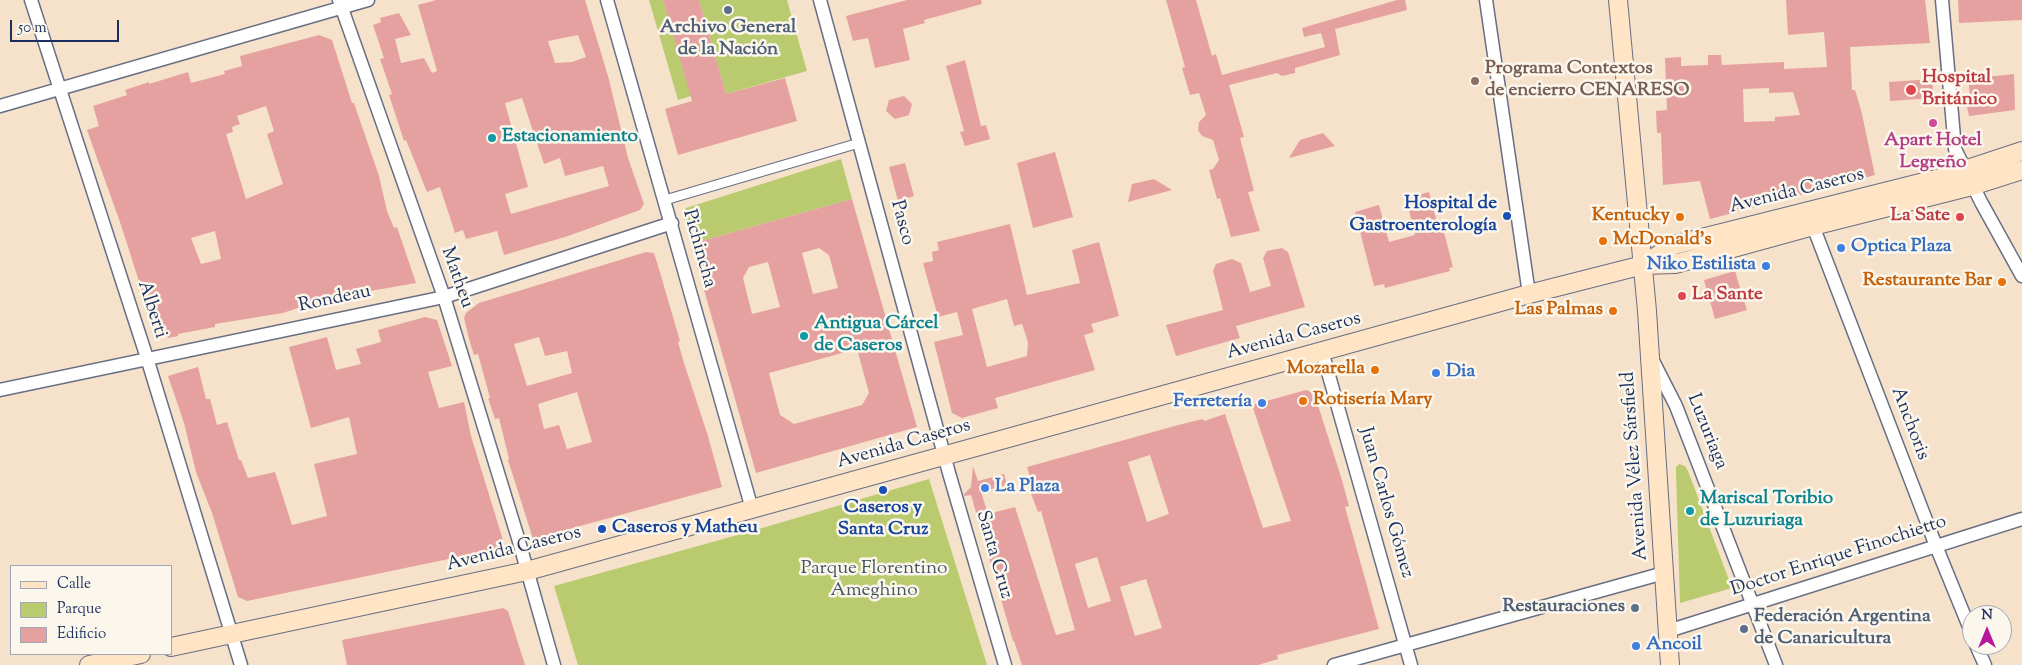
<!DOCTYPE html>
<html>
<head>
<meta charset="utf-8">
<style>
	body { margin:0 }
	#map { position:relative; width:2022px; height:665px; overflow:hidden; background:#f6e2ca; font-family:"Sorts Mill Goudy",serif }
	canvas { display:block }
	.legend { position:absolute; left:10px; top:565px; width:162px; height:90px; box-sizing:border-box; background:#fbf7ec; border:1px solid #a1a7b3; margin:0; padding:6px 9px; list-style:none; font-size:15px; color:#1b2f5e }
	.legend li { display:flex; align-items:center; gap:10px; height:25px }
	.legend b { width:25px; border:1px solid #a1a7b3 }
	.north { position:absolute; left:1962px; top:605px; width:50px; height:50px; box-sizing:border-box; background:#fbf7ec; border:1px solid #a1a7b3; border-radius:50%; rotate:0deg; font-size:14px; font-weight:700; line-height:20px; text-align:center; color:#1b2f5e }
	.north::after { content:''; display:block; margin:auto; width:18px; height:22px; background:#b5179e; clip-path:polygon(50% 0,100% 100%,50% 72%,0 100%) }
	.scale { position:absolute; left:10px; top:20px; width:109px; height:22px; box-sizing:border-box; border:2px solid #1b2f5e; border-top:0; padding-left:6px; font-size:15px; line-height:18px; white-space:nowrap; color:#1b2f5e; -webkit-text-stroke:4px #fbf7ec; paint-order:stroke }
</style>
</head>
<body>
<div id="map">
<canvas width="2022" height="665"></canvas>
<ul class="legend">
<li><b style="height:6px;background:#ffe4c6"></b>Calle</li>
<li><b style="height:14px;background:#b9cb6e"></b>Parque</li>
<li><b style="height:14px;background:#e5a19f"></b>Edificio</li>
</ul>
<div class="north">N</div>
<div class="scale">50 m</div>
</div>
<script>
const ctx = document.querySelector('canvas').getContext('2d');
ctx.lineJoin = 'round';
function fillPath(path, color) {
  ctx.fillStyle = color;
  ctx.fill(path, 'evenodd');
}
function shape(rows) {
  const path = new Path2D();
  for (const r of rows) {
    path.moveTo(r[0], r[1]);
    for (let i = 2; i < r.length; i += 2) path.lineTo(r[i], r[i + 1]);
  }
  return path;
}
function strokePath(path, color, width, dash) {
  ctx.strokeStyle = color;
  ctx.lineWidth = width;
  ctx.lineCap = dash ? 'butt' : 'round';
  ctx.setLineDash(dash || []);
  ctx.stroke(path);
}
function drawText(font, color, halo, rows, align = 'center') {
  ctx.font = font + ' "Sorts Mill Goudy",serif';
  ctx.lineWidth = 5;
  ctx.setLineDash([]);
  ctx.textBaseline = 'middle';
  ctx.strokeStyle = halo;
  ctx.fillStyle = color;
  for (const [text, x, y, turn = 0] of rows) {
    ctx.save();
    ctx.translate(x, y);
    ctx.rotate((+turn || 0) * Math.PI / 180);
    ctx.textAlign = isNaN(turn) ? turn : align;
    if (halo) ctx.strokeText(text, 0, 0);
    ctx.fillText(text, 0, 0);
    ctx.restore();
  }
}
fillPath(shape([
	[649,0,663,0,691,96,678,100],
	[699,0,787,0,807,71,726,94],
	[841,159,852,199,691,244,683,214,686,208],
	[1679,464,1685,466,1688,471,1732,588,1680,603,1676,472,1676,467],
	[929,479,987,665,578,665,554,586,752,531]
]), '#b9cb6e');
fillPath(shape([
	[436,0,585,0,608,76,628,158,644,204,640,210,568,236,504,255,497,231,466,239,463,230,455,233,440,187,427,192,406,140,404,141,389,95,392,94,380,59,384,58,373,25,381,22,380,18,399,13,411,35,395,39,401,63,424,58,432,73,437,71,418,5],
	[578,35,586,57,572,62,555,63,548,41],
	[522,98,544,164,560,158,565,176,603,166,609,186,511,214,505,194,528,187,505,103],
	[663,0,699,0,726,94,785,78,797,121,678,155,665,109,692,101],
	[907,0,981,0,982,4,924,20,925,23,903,29,910,60,875,68,868,38,853,41,846,16],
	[1166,0,1196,0,1212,56,1216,54,1222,75,1325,47,1321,33,1304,37,1302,28,1397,0,1405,0,1407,10,1335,29,1340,55,1295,68,1295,73,1282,76,1277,73,1229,85,1244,137,1240,138,1254,191,1248,192,1260,231,1231,237,1220,198,1217,199,1209,170,1213,169,1219,160,1213,140,1202,136,1198,130,1199,122,1206,115,1199,93,1190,95,1182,68,1185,67],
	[1786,0,1925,0,1930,43,1850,47,1852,90,1855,90,1861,110,1875,175,1710,219,1700,181,1663,185,1661,133,1657,133,1656,111,1667,110,1665,58,1681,57,1681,66,1708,65,1708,55,1721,55,1722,65,1784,62,1784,69,1827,67,1824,32,1788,35],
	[1769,88,1769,93,1793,92,1800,115,1775,117,1775,121,1744,122,1743,89],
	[1958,0,2022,0,2022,20,1959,23],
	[319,35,332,40,352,103,354,103,379,176,387,211,394,228,397,227,416,283,313,301,314,305,304,306,283,313,215,324,215,327,178,334,178,336,168,338,167,336,157,338,121,225,87,130,99,126,93,106,127,95,125,90,149,82,149,84,188,72,191,83,225,74,224,71,242,66,240,56],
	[266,106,274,131,267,134,283,184,246,199,226,134,233,132,232,127,240,124,237,116],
	[215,231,221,259,201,264,191,238],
	[965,60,981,126,986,125,990,139,965,146,960,132,964,131,946,66],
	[2014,74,2015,110,1969,116,1965,97,1970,96,1968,79],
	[1932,79,1934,98,1890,101,1889,82],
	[904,96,912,104,909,115,895,119,886,111,889,100],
	[1323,133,1335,146,1289,158,1300,140],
	[1055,152,1073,217,1033,228,1017,163],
	[905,163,914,196,898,201,889,167],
	[1154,179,1172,190,1128,202,1132,184],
	[1429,192,1439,230,1442,229,1445,236,1453,267,1449,268,1450,271,1385,288,1384,284,1374,286,1355,212,1379,205,1389,242,1415,235,1406,198],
	[852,199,917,427,756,473,691,244],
	[819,248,829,255,838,288,813,294,802,253],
	[768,262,780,307,752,314,743,278,749,267],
	[857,349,869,393,862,405,794,424,780,415,769,373],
	[1010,224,1027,295,1080,283,1072,250,1099,242,1119,316,1091,324,1094,332,1084,335,1095,370,995,398,998,408,962,418,952,413,934,342,963,335,957,312,938,317,923,263,933,261,932,252,939,250,937,242],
	[1007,299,1014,326,1022,324,1028,342,1027,356,987,367,972,309],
	[1282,248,1288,252,1305,307,1236,326,1240,338,1176,356,1166,325,1223,310,1213,271,1216,264,1232,259,1241,263,1250,292,1271,286,1263,258,1267,251],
	[646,252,654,253,659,269,680,341,678,342,684,363,708,436,722,487,533,539,508,460,509,459,499,418,495,419,488,398,490,398,478,354,474,355,469,339,464,318,466,313,479,303],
	[539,337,545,356,567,351,572,373,527,386,514,344],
	[577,392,592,442,567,449,559,425,544,429,538,404],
	[1735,271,1747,310,1715,319,1704,280],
	[425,317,437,320,452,366,428,372,439,408,464,402,471,436,503,540,497,549,487,551,247,601,238,597,212,513,196,472,184,423,168,376,198,367,206,399,210,399,217,425,227,422,239,460,241,460,248,478,275,472,292,525,327,516,314,464,357,454,349,417,311,428,289,347,327,337,336,370,361,364,356,349,381,342,378,330],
	[1306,390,1314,393,1342,480,1349,506,1345,507,1379,629,1277,655,1278,659,1258,665,1022,665,1014,641,1013,641,971,495,964,496,964,494,971,487,973,466,978,481,1004,474,1007,485,981,492,988,514,1015,507,1056,635,1075,630,1041,511,1038,512,1025,478,1030,477,1027,467,1182,424,1203,419,1204,421,1225,414,1263,528,1291,521,1252,405],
	[1150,455,1169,514,1147,522,1128,462],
	[1097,557,1111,601,1088,608,1075,564],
	[1146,579,1162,628,1135,636,1120,587],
	[503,608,508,611,525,665,347,665,342,640]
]), '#e5a19f');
const pedestrian = shape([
	[665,200,859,143]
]);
const minor = shape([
	[31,0,147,358,241,665],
	[339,0,444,297,518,538,554,665],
	[607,0,752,509],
	[820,0,949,473,1005,665],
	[1486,0,1529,294],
	[1942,0,1955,149,1981,202,2022,276],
	[0,106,368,0],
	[1813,226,1936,546,1972,634],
	[1322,351,1411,665],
	[1652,359,1676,406,1776,665],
	[0,390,444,297,672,223],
	[1668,631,2022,519],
	[1976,645,1985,665],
	[1334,665,1664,573]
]);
const secondary = shape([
	[1618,0,1647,311,1670,665],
	[1644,264,1674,245,1940,178,2022,151],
	[171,647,527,571,1529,294,1643,265,1675,264,1813,226,1972,186,2022,170],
	[89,665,141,654]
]);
strokePath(pedestrian, '#686e84', 11);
strokePath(minor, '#686e84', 15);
strokePath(secondary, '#686e84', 20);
strokePath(pedestrian, '#fff', 9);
strokePath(minor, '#fff', 12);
strokePath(secondary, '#ffe4c6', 18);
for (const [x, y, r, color] of [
	[728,10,5,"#5c6f8a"],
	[1475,81,5,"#8d6e63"],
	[1911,90,6,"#e0444e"],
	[1933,123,5,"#d1479c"],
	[492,138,5,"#0f9aa8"],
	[1507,216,5,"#1a4fb4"],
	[1680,217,5,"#e8710a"],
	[1960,217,5,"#e0444e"],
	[1603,241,5,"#e8710a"],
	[1841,248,5,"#3f7fe0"],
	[1766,266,5,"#3f7fe0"],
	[2002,282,5,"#e8710a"],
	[1682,296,5,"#e0444e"],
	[1613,311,5,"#e8710a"],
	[804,336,5,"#0f9aa8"],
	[1375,370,5,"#e8710a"],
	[1436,373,5,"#3f7fe0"],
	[1303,401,5,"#e8710a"],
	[1262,403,5,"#3f7fe0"],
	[985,488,5,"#3f7fe0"],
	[883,490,5,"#1a4fb4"],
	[1690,511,5,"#0f9aa8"],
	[602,529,5,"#1a4fb4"],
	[1635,608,5,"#5c6f8a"],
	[1744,629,5,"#5c6f8a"],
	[1636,646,5,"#3f7fe0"]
]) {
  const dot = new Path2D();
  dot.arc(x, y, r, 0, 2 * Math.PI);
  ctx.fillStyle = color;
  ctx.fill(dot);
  strokePath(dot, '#fbf7ec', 2);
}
drawText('bold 19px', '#4e5e75', '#fbf7ec', [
	["Archivo General",728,29],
	["de la Nación",728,51],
	["Restauraciones",1625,608,"right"],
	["Federación Argentina",1754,618,"left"],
	["de Canaricultura",1754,640,"left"]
]);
drawText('bold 19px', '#785e54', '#fbf7ec', [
	["Programa Contextos",1485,70],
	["de encierro CENARESO",1485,92]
], 'left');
drawText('bold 19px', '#be3a42', '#fbf7ec', [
	["Hospital",1922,79],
	["Británico",1922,101],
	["La Sate",1950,217,"right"],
	["La Sante",1692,296]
], 'left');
drawText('bold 19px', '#0d838f', '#fbf7ec', [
	["Estacionamiento",502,138],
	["Antigua Cárcel",814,325],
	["de Caseros",814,347],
	["Mariscal Toribio",1700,500],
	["de Luzuriaga",1700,522]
], 'left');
drawText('bold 19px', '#b23c85', '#fbf7ec', [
	["Apart Hotel",1933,142],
	["Legreño",1933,164]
]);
drawText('19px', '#1b2f5e', '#fbf7ec', [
	["Avenida Caseros",1797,192,-14],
	["Pasco",901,223,75],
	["Pichincha",698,249,74],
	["Matheu",456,278,70],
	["Rondeau",335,300,-12],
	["Alberti",151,310,72],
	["Avenida Caseros",1294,337,-15],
	["Anchoris",1909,424,69],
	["Luzuriaga",1706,432,68],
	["Avenida Caseros",904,445,-16],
	["Avenida Vélez Sársfield",1636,466,-94],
	["Juan Carlos Gómez",1385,503,74],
	["Avenida Caseros",514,550,-14],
	["Santa Cruz",993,555,74],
	["Doctor Enrique Finochietto",1839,557,-18]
]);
drawText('bold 19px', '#164399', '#fbf7ec', [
	["Hospital de",1497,205],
	["Gastroenterología",1497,227],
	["Caseros y",883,509,"center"],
	["Santa Cruz",883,531,"center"],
	["Caseros y Matheu",612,529,"left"]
], 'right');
drawText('bold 19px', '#c56008', '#fbf7ec', [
	["Kentucky",1670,217],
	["McDonald's",1613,241,"left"],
	["Restaurante Bar",1992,282],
	["Las Palmas",1603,311],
	["Mozarella",1365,370],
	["Rotisería Mary",1313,401,"left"]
], 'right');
drawText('bold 19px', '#366cbe', '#fbf7ec', [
	["Optica Plaza",1851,248],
	["Niko Estilista",1756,266,"right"],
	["Dia",1446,373],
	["Ferretería",1252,403,"right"],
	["La Plaza",995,488],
	["Ancoil",1646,646]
], 'left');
drawText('19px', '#425662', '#fbf7ec', [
	["Parque Florentino",874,570],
	["Ameghino",874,592]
]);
</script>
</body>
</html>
